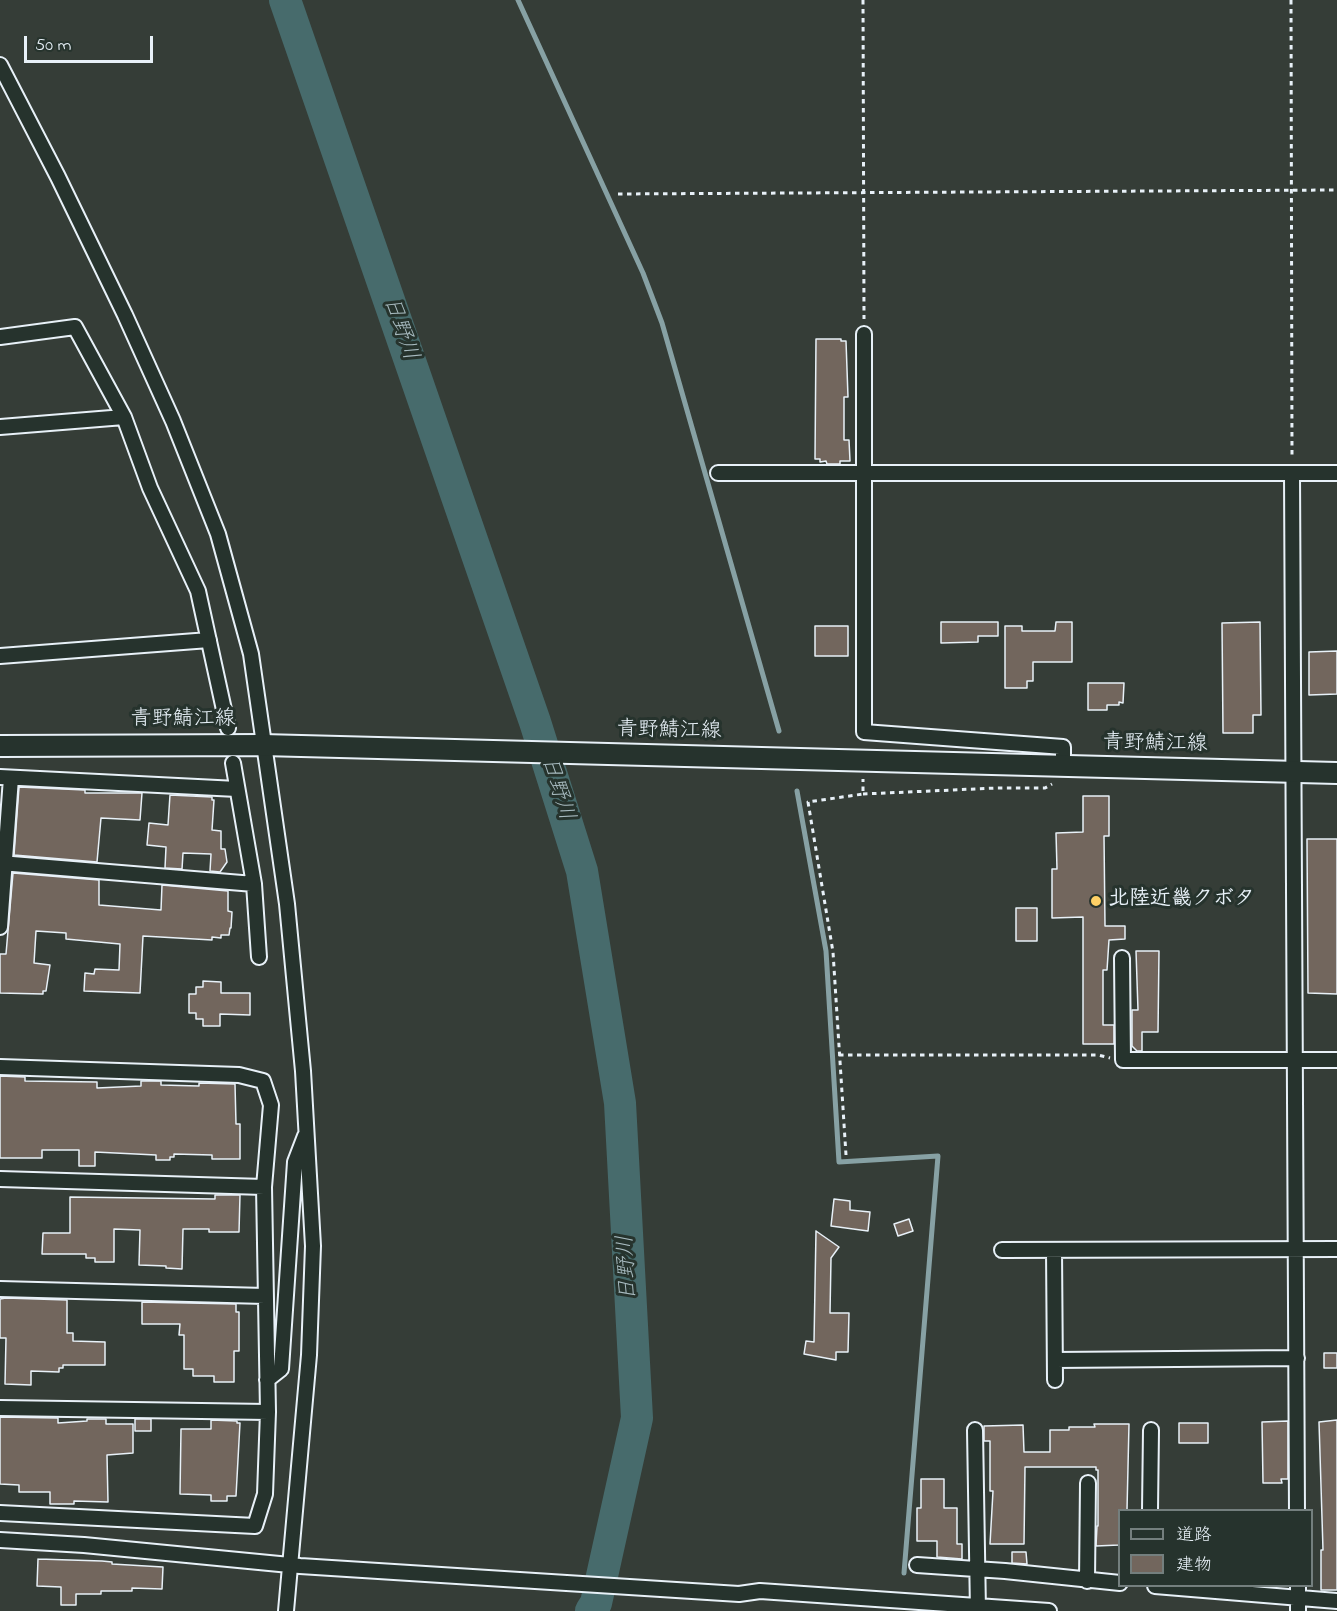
<!DOCTYPE html>
<html>
<head>
<meta charset="utf-8">
<style>
	body { margin:0 }
	#map { position:relative; width:1337px; height:1611px; overflow:hidden; background:#353d37; font-family:"Indie Flower","Klee One",sans-serif }
	canvas { display:block }
	.legend { position:absolute; left:1118px; top:1509px; width:195px; height:78px; box-sizing:border-box; background:#26332d; border:2px solid #747f7e; margin:0; padding:8px 10px; list-style:none; font-size:18px; color:#e8f1f8 }
	.legend li { display:flex; align-items:center; gap:12px; height:30px }
	.legend b { width:30px; border:2px solid #747f7e }
	.scale { position:absolute; left:24px; top:36px; width:129px; height:27px; box-sizing:border-box; border:3px solid #e8f1f8; border-top:0; padding-left:8px; font-size:18px; line-height:21px; white-space:nowrap; color:#e8f1f8; -webkit-text-stroke:4px #26332d; paint-order:stroke }
</style>
</head>
<body>
<div id="map">
<canvas width="1337" height="1611"></canvas>
<ul class="legend">
<li><b style="height:8px;background:#26332d"></b>道路</li>
<li><b style="height:16px;background:#72665d"></b>建物</li>
</ul>
<div class="scale">50 m</div>
</div>
<script>
const ctx = document.querySelector('canvas').getContext('2d');
ctx.lineJoin = 'round';
function shape(rows) {
  const path = new Path2D();
  for (const r of rows) {
    path.moveTo(r[0], r[1]);
    for (let i = 2; i < r.length; i += 2) path.lineTo(r[i], r[i + 1]);
  }
  return path;
}
function strokePath(path, color, width, dash) {
  ctx.strokeStyle = color;
  ctx.lineWidth = width;
  ctx.lineCap = dash ? 'butt' : 'round';
  ctx.setLineDash(dash || []);
  ctx.stroke(path);
}
function fillPath(path, color) {
  ctx.fillStyle = color;
  ctx.fill(path, 'evenodd');
}
function drawText(font, color, halo, rows, align = 'center') {
  ctx.font = font + ' "Indie Flower","Klee One",sans-serif';
  ctx.lineWidth = 6;
  ctx.setLineDash([]);
  ctx.textBaseline = 'middle';
  ctx.strokeStyle = halo;
  ctx.fillStyle = color;
  for (const [text, x, y, turn = 0] of rows) {
    ctx.save();
    ctx.translate(x, y);
    ctx.rotate((+turn || 0) * Math.PI / 180);
    ctx.textAlign = isNaN(turn) ? turn : align;
    if (halo) ctx.strokeText(text, 0, 0);
    ctx.fillText(text, 0, 0);
    ctx.restore();
  }
}
strokePath(shape([
	[518,0,643,273,662,323,779,731],
	[797,791,826,951,839,1162,938,1156,904,1573]
]), '#87a1a4', 5);
strokePath(shape([
	[285,0,535,722,582,871,620,1103,637,1418,596,1603,591,1611]
]), '#476b6c', 32);
const building = shape([
	[816,339,841,339,841,341,846,341,848,397,844,397,844,440,849,440,850,461,840,461,840,464,827,464,826,461,820,462,820,459,815,459,816,339],
	[941,622,998,622,998,636,978,636,978,642,941,643,941,622],
	[1056,622,1072,622,1072,662,1033,662,1033,681,1027,681,1027,688,1005,688,1005,626,1022,626,1022,631,1055,631,1056,622],
	[1260,622,1261,715,1253,715,1253,733,1223,733,1222,623,1260,622],
	[815,626,848,626,848,656,815,656,815,626],
	[1337,651,1337,694,1309,695,1309,652,1337,651],
	[1088,683,1124,683,1123,703,1119,702,1119,705,1107,705,1107,710,1088,710,1088,683],
	[19,787,85,790,85,793,142,793,140,820,101,818,97,862,14,855,19,787],
	[170,795,212,797,212,800,214,800,212,830,221,831,221,849,225,849,227,862,220,872,210,871,211,854,183,853,182,869,165,868,166,847,147,845,149,823,168,825,170,795],
	[1083,796,1109,796,1109,836,1104,836,1105,926,1125,926,1125,939,1109,940,1107,970,1103,970,1103,1025,1114,1025,1114,1044,1083,1044,1083,917,1052,918,1052,869,1057,869,1056,833,1083,832,1083,796],
	[1307,839,1337,839,1337,994,1308,993,1307,839],
	[13,873,99,880,99,905,161,910,162,885,228,891,228,911,232,912,231,928,230,928,229,935,221,935,221,938,212,937,212,940,143,936,140,993,84,991,85,973,94,974,95,969,119,970,120,944,66,939,66,933,36,931,34,963,50,965,46,991,43,991,43,994,0,993,0,954,6,954,13,873],
	[1016,908,1037,908,1037,941,1016,941,1016,908],
	[1136,951,1159,951,1158,1032,1142,1032,1142,1051,1137,1051,1132,1046,1132,1010,1138,1010,1136,951],
	[203,981,221,982,221,993,250,993,250,1015,220,1014,220,1026,203,1026,203,1019,196,1019,196,1013,189,1013,189,994,196,994,196,987,203,987,203,981],
	[0,1076,25,1077,25,1081,97,1082,97,1088,141,1086,141,1081,161,1081,161,1085,199,1086,199,1083,235,1084,236,1124,240,1124,240,1159,212,1159,212,1155,174,1154,174,1157,170,1157,170,1160,156,1160,156,1155,95,1152,95,1166,79,1166,79,1150,42,1150,42,1158,0,1158,0,1076],
	[215,1195,240,1195,239,1232,209,1232,209,1229,183,1229,182,1269,166,1268,166,1266,139,1265,140,1230,114,1229,114,1262,95,1262,95,1258,86,1258,86,1254,42,1254,43,1233,70,1233,70,1197,215,1199,215,1195],
	[834,1199,850,1201,850,1210,870,1212,868,1231,831,1226,834,1199],
	[909,1219,913,1231,898,1236,894,1224,909,1219],
	[816,1231,839,1247,831,1258,830,1313,849,1313,848,1352,836,1352,836,1360,804,1354,806,1341,814,1342,816,1231],
	[6,1298,67,1300,67,1333,73,1333,73,1341,105,1342,105,1365,63,1365,63,1368,59,1368,59,1372,31,1371,31,1385,5,1384,6,1338,0,1338,0,1299,6,1298],
	[142,1302,236,1304,236,1312,239,1312,239,1351,234,1351,234,1382,214,1382,214,1376,193,1376,193,1369,184,1369,184,1335,179,1335,180,1324,142,1324,142,1302],
	[1324,1353,1337,1353,1337,1368,1324,1368,1324,1353],
	[0,1417,58,1418,58,1423,87,1421,87,1419,106,1419,106,1424,133,1424,133,1453,107,1455,108,1502,74,1501,74,1504,50,1504,50,1492,19,1492,19,1485,0,1484,0,1417],
	[135,1419,151,1419,151,1431,135,1431,135,1419],
	[211,1420,237,1421,237,1423,240,1423,236,1496,227,1496,227,1501,211,1501,211,1495,180,1494,181,1429,211,1429,211,1420],
	[1337,1420,1337,1590,1321,1590,1321,1550,1323,1550,1319,1422,1337,1420],
	[1288,1421,1288,1479,1281,1479,1282,1483,1263,1483,1262,1422,1288,1421],
	[1179,1423,1208,1423,1208,1443,1179,1443,1179,1423],
	[1094,1424,1129,1424,1127,1510,1119,1510,1119,1545,1096,1546,1097,1526,1098,1526,1098,1470,1096,1470,1096,1467,1025,1467,1024,1544,990,1544,993,1491,990,1491,990,1441,984,1441,984,1426,1023,1425,1024,1452,1050,1452,1050,1430,1069,1430,1069,1427,1095,1427,1094,1424],
	[921,1479,944,1479,944,1508,957,1508,957,1544,962,1544,962,1559,937,1557,937,1541,917,1541,917,1508,921,1508,921,1479],
	[1012,1552,1026,1552,1027,1564,1012,1563,1012,1552],
	[38,1559,102,1561,112,1562,112,1564,163,1567,162,1589,132,1588,132,1591,101,1591,101,1594,76,1594,76,1605,61,1605,61,1587,37,1586,38,1559]
]);
fillPath(building, '#72665d');
strokePath(building, '#e8f1f8', 1.5);
const street = shape([
	[0,65,58,177,125,315,173,421,218,534,251,654,287,904,303,1071,313,1246,309,1355,286,1611],
	[864,334,864,732,1063,747,1063,767],
	[0,337,75,327,124,417,150,488,198,591,228,728],
	[0,427,124,417],
	[718,473,1337,473],
	[1292,473,1297,1510],
	[0,656,209,640],
	[233,763,254,884,259,957],
	[0,777,237,789],
	[0,863,254,884],
	[0,927,11,778],
	[1122,958,1123,1060,1337,1060],
	[0,1067,239,1075,263,1081,271,1105,264,1187,268,1412,265,1494,255,1526,0,1513],
	[0,1179,264,1187],
	[1002,1250,1337,1249],
	[1054,1250,1055,1380],
	[0,1289,265,1296],
	[1055,1360,1297,1358],
	[267,1380,281,1369,295,1162,305,1136],
	[0,1408,268,1412],
	[975,1430,978,1611],
	[1150,1510,1151,1430],
	[0,1540,84,1545,300,1566,739,1594,760,1591,1049,1611],
	[917,1565,1005,1571,1120,1583],
	[1087,1581,1088,1483],
	[1155,1586,1337,1601],
	[1298,1586,1298,1611]
]);
const secondary = shape([
	[0,746,263,745,1337,773]
]);
strokePath(street, '#e8f1f8', 18);
strokePath(secondary, '#e8f1f8', 24);
strokePath(shape([
	[863,0,864,319],
	[1291,0,1292,457],
	[618,194,1337,190],
	[863,794,997,788,1045,788,1052,784],
	[839,1055,1098,1055,1110,1058],
	[846,1155,833,952,808,802,863,794,863,779]
]), '#e8f1f8', 3, [4.5, 4.5]);
strokePath(street, '#26332d', 14);
strokePath(secondary, '#26332d', 20);
for (const [x, y, r, color] of [
	[1096,901,6,"#ffd166"]
]) {
  const dot = new Path2D();
  dot.arc(x, y, r, 0, 2 * Math.PI);
  ctx.fillStyle = color;
  ctx.fill(dot);
  strokePath(dot, '#26332d', 2);
}
drawText('21px', '#e8f1f8', '#26332d', [
	["青野鯖江線",183,721],
	["青野鯖江線",669,732,1],
	["青野鯖江線",1155,745,1]
]);
drawText('bold 21px', '#e8f1f8', '#26332d', [
	["北陸近畿クボタ",1108,901]
], 'left');
drawText('italic 22px', '#a8bbc0', '#26332d', [
	["日野川",399,329,71],
	["日野川",556,789,73],
	["日野川",629,1268,-93]
]);
</script>
</body>
</html>
